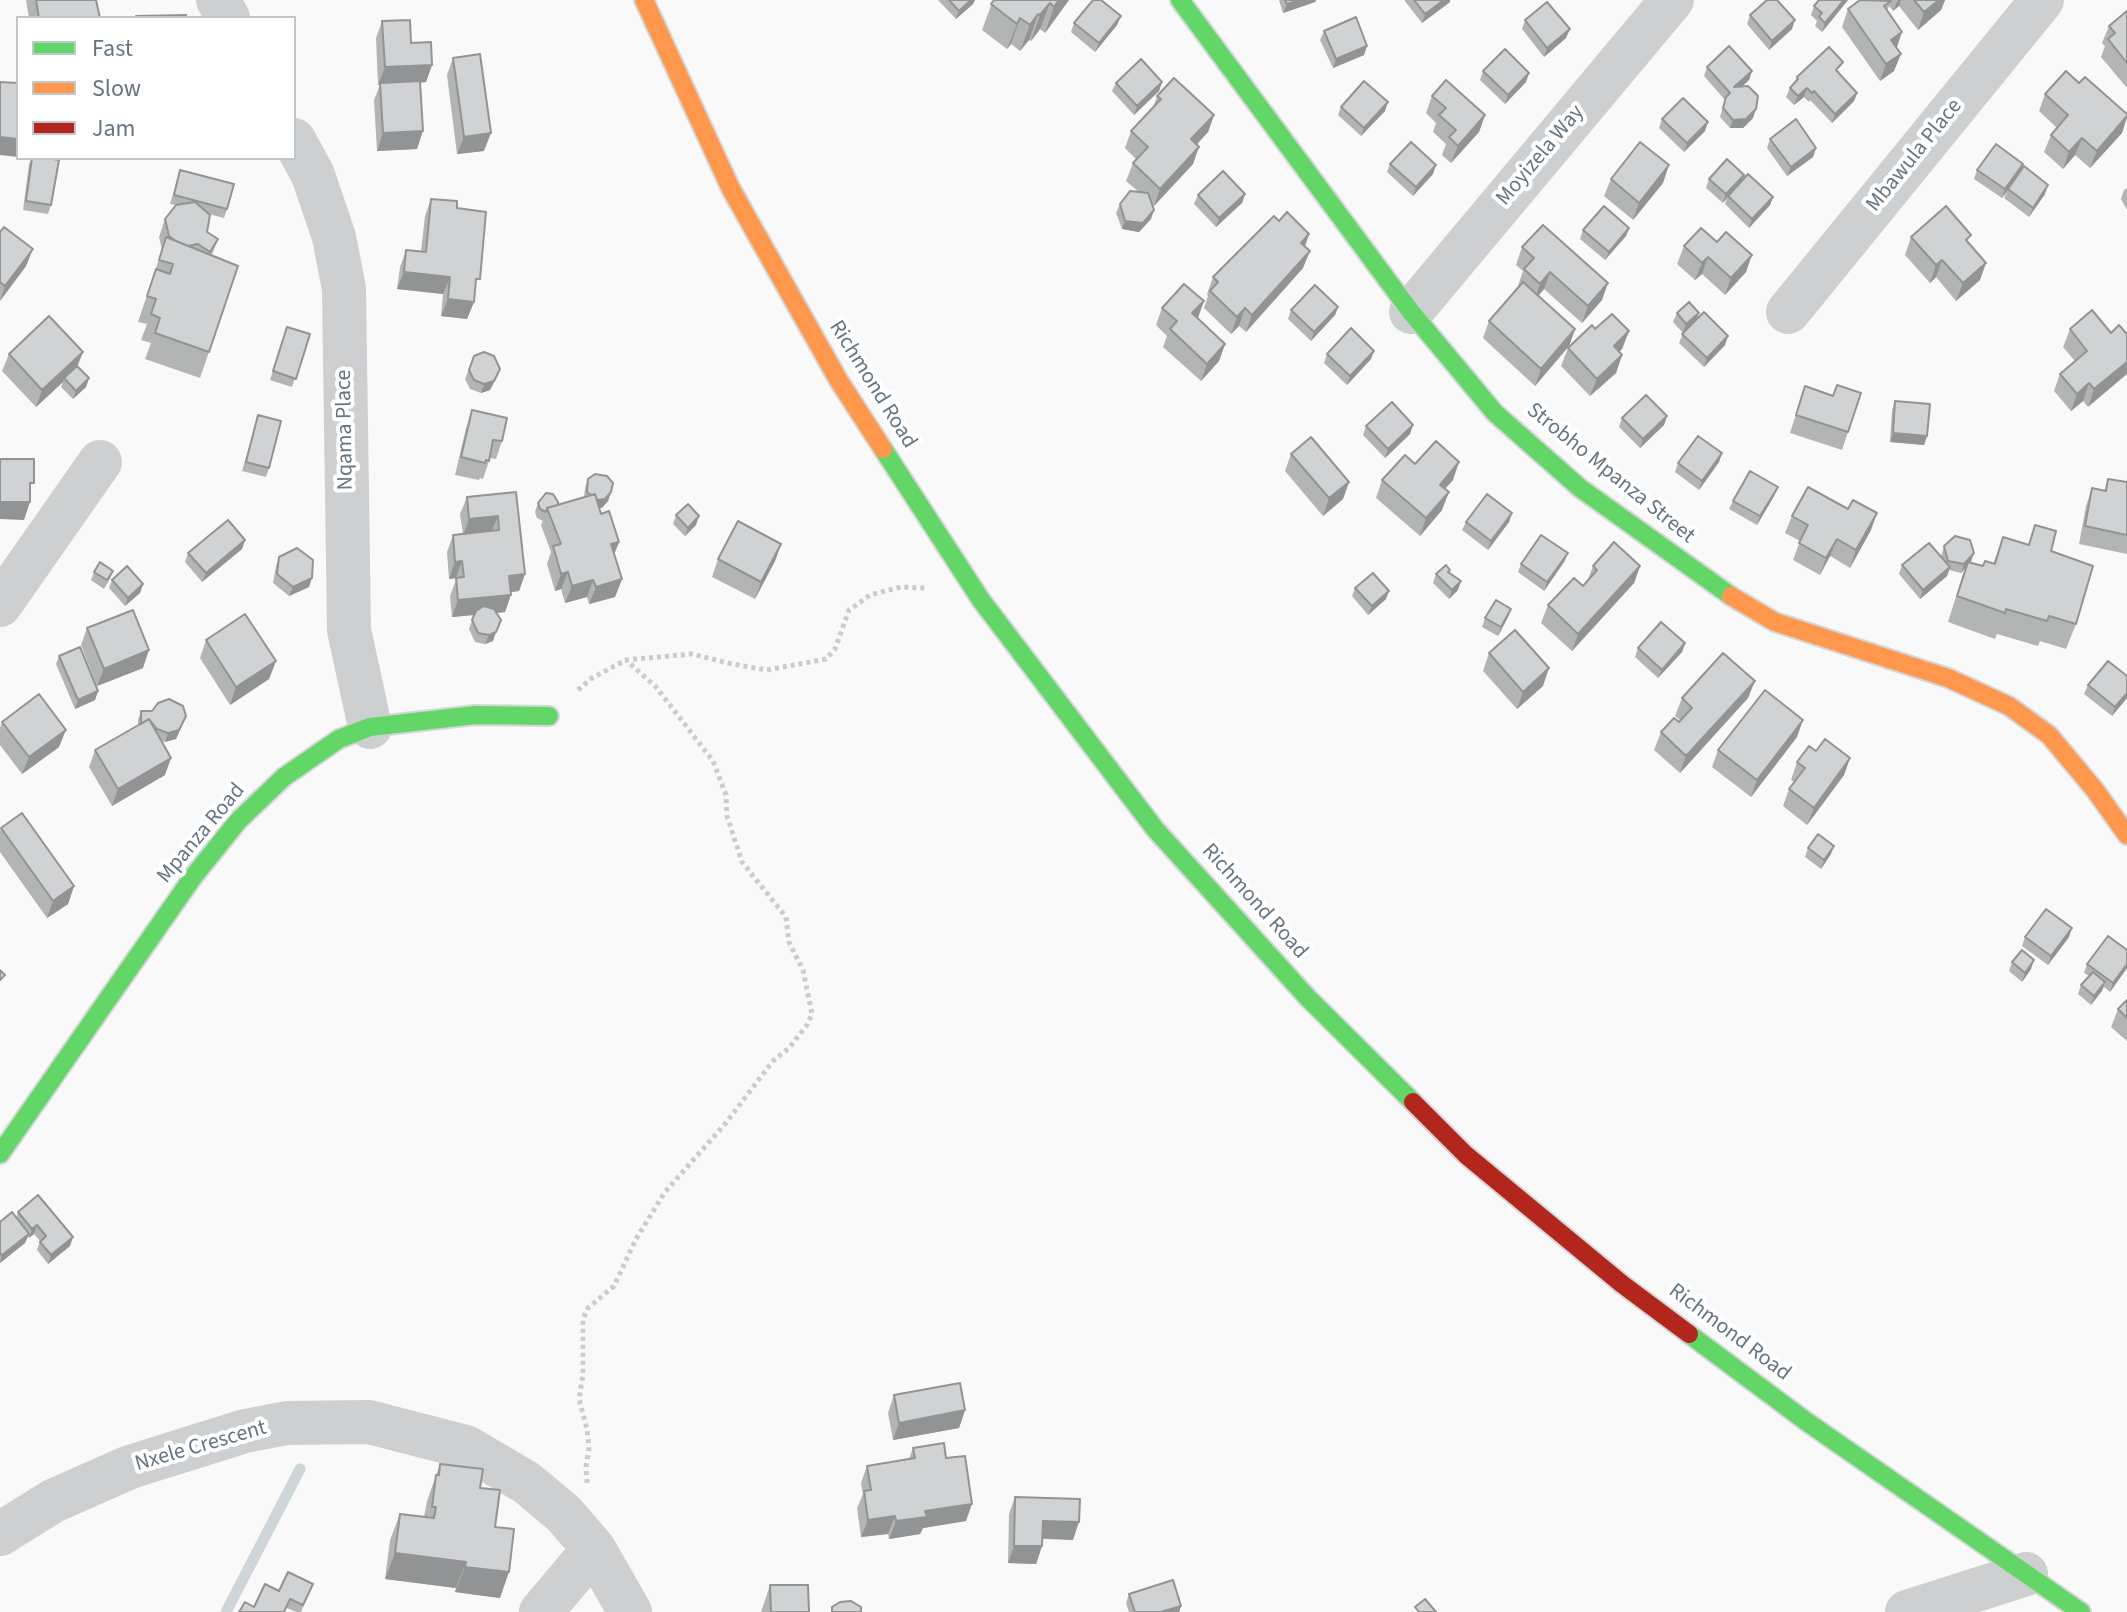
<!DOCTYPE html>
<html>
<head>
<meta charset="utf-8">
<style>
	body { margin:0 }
	#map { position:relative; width:2127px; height:1612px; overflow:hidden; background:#f9f9f9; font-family:"Source Sans 3",sans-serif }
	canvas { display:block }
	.legend { position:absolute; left:16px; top:16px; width:280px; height:144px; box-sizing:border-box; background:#fff; border:2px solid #c1c8cd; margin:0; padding:10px 14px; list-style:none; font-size:24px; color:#657683 }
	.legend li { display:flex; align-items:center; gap:16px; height:40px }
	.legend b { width:40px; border:2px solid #c1c8cd }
</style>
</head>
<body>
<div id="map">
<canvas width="2127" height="1612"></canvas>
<ul class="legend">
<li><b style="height:10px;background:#63d668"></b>Fast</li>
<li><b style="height:10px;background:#ff974d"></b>Slow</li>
<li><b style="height:10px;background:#b3261e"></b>Jam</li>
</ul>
</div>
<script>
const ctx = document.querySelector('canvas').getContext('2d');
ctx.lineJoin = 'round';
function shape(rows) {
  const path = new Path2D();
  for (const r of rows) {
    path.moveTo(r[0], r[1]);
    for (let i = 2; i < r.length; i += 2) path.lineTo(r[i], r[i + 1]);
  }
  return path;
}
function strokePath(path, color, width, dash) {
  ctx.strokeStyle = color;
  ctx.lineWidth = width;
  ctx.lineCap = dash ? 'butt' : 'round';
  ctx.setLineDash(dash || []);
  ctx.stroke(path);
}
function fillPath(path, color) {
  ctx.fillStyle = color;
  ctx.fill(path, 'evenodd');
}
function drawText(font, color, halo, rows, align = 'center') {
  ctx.font = font + ' "Source Sans 3",sans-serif';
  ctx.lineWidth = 8;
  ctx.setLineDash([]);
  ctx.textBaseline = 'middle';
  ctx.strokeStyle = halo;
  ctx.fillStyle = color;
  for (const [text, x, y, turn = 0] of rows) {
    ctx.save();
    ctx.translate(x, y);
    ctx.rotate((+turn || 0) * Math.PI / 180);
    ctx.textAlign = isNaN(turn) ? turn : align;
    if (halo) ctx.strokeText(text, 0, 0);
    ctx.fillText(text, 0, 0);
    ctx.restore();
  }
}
strokePath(shape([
	[226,1612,300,1469]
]), '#ced6d9', 11);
const fast = shape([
	[1180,0,1411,312,1495,413,1580,488,1731,596],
	[883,449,981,600,1155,829,1308,998,1413,1102],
	[0,1154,193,877,238,821,284,777,339,739,370,727,475,715,549,716],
	[1689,1334,1807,1422,2081,1612]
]);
const slow = shape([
	[644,0,731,189,839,381,883,449],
	[1731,596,1775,622,1948,678,2009,706,2049,735,2095,790,2127,835]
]);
const jam = shape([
	[1413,1102,1466,1155,1622,1284,1689,1334]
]);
strokePath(fast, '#d5d6d7', 22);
strokePath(slow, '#d5d6d7', 22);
strokePath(jam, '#d5d6d7', 22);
strokePath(shape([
	[578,690,592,678,626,660,692,654,732,664,767,670,826,659,835,649,849,610,870,595,901,587,925,588],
	[587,1483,586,1467,589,1448,587,1429,579,1399,583,1375,583,1319,588,1308,614,1286,636,1239,665,1192,725,1124,773,1061,789,1048,807,1025,812,1014,803,970,789,942,786,917,742,862,727,816,726,795,713,761,656,687,626,660]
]), '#cbcccd', 5, [4, 4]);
strokePath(shape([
	[218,0,228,18],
	[294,140,313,175,334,237,344,289,349,630,370,727],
	[1411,312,1672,0],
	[1788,312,2042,0],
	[0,605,100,462],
	[0,1534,53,1501,130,1467,245,1431,287,1423,369,1422,466,1447,527,1483,564,1514,594,1549,630,1612],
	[541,1612,594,1549],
	[1907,1612,2026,1574]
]), '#cecfd0', 44);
strokePath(fast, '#63d668', 18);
strokePath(slow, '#ff974d', 18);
strokePath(jam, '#b3261e', 18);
fillPath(shape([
	[26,0,96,0,100,18,29,18],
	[938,0,975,0,973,4,956,19],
	[993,0,1069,0,1045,33,1040,29,1031,41,1029,40,1020,51,1011,44,1007,49,982,30],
	[1279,0,1316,0,1315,2,1283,13],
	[1404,0,1450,0,1450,2,1422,23],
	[1848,0,1822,32,1815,26,1817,21,1811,15,1814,6],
	[1860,0,1945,0,1941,10,1918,30,1899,6,1893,11,1889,6,1887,11,1896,48,1894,71,1880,81,1842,27,1848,9],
	[2127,11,2127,88,2101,57,2105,46,2102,43,2109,26],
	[1750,15,1792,29,1769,50,1747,24],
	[1525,20,1566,38,1544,57,1522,29],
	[382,21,411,43,432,65,426,82,420,83,417,149,377,151,374,100,380,85,378,85,376,38],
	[1074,23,1117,25,1095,52,1071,32],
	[1324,31,1364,55,1333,68,1320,40],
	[453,58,484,151,457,154,447,75],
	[1707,67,1752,71,1749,80,1742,87,1753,118,1743,128,1730,128,1720,117,1725,100,1704,76],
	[1483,71,1526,82,1505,104,1480,80],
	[1840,71,1838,73,1857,93,1854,101,1832,123,1810,100,1809,102,1804,97,1794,105,1786,97,1790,88,1794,83,1797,77],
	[1162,82,1159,91,1134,115,1112,91,1116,83],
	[2079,83,2127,114,2127,118,2122,133,2090,168,2075,155,2063,169,2044,152,2051,135,2057,128,2039,111,2045,94],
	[1157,96,1214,115,1208,132,1197,144,1193,164,1154,206,1152,205,1151,219,1139,232,1122,229,1116,213,1120,204,1139,192,1126,181,1133,163,1136,159,1125,148,1131,131,1153,108],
	[1432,96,1485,115,1479,132,1451,163,1442,155,1446,144,1433,132,1436,123,1426,113],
	[1341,107,1385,111,1361,136,1338,115],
	[1662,119,1705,131,1684,152,1659,128],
	[1770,139,1816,148,1813,157,1787,176,1767,148],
	[32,158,51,205,48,214,23,210,29,164],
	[1390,164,1433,174,1413,196,1387,172],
	[180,170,227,209,224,218,209,214,207,232,218,239,212,255,209,352,200,378,145,359,151,343,141,340,147,324,138,322,162,250,159,237,165,219,176,205,170,204],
	[1977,170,2021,170,2045,194,2029,217,2004,198,2007,192,2002,198,1974,179],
	[1744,175,1741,181,1773,197,1770,205,1749,228,1725,204,1727,199,1723,203,1706,188,1709,179],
	[1611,179,1663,183,1633,220,1604,196],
	[2127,188,2127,210,2121,199,2124,190],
	[1245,194,1242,203,1216,227,1194,204,1198,195],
	[431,199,457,208,474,293,474,302,467,319,441,316,443,294,397,289,400,267,406,250,421,251,425,216],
	[1279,221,1309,234,1305,246,1303,268,1246,332,1239,326,1231,334,1204,308,1208,296,1207,294,1213,277],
	[1629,228,1626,236,1605,260,1580,239,1583,230],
	[0,232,26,266,0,301],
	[1911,237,1969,242,1980,280,1956,301,1936,277,1930,283,1905,255],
	[1684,246,1746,272,1725,295,1702,274,1695,280,1677,264],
	[1522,247,1602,300,1582,323,1544,289,1538,296,1575,329,1569,346,1535,386,1483,338,1489,321,1519,287,1518,286,1523,271,1516,265],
	[1338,307,1335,315,1311,341,1288,319,1291,310],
	[1162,308,1198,318,1225,344,1219,361,1201,381,1163,347,1167,336,1156,325],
	[1677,313,1697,318,1725,345,1704,367,1679,343,1683,333,1673,322],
	[2119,325,2088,407,2083,401,2071,411,2054,391,2060,374,2075,361,2063,347,2070,329,2111,333],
	[287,327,310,334,292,387,270,380],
	[1595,329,1629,331,1622,349,1619,352,1622,355,1616,373,1590,396,1561,366,1568,348],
	[83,352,77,367,89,378,86,387,73,399,61,387,63,382,36,407,2,371,9,354],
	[1327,354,1371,359,1347,385,1324,363],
	[474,356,497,377,490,390,481,393,470,389,465,379],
	[1805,386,1833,396,1861,393,1842,450,1790,433],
	[1895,401,1927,436,1924,445,1890,442,1892,410],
	[472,410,502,441,496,459,490,458,483,479,480,478,479,480,455,475,466,428],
	[258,415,269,468,266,477,242,471],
	[1667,416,1664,425,1640,448,1619,427,1622,418],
	[1366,426,1410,434,1385,458,1363,435],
	[1722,453,1719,462,1699,490,1675,472,1678,463],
	[1291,454,1349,482,1343,499,1323,516,1285,471],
	[1415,464,1453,480,1445,489,1442,510,1420,536,1376,498,1382,480],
	[588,479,611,492,608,501,602,508,599,508,622,579,615,597,589,604,587,597,565,603,561,589,555,591,547,564,551,552,541,525,543,521,537,518,535,512,538,503,558,505,584,497,585,488],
	[2108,479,2127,482,2127,554,2079,544,2086,506,2092,488,2104,491],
	[1778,487,1774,496,1757,525,1729,509,1733,501],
	[516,492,525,574,519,591,511,592,505,612,497,613,493,641,485,644,475,642,469,629,474,615,452,617,450,596,456,580,456,578,449,579,447,552,453,535,463,534,460,514,467,497],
	[1848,509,1871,530,1850,568,1830,556,1820,575,1793,560,1800,541,1785,533,1792,516],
	[1512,513,1509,522,1488,550,1462,530,1466,522],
	[676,515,696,525,685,536,673,524],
	[2035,525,2051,551,2076,624,2066,649,2040,641,2038,646,1997,634,1995,639,1948,622,1965,568,1961,573,1949,570,1947,576,1920,599,1899,574,1902,565,1941,557,1944,546,1971,563,1983,566,1993,564,2003,537,2028,545],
	[245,540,242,549,202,582,185,562,188,553],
	[781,544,775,561,755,599,712,577,718,559],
	[1568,553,1564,562,1544,591,1518,572,1521,564],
	[279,557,309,587,289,596,273,583,276,566],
	[1593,566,1640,566,1634,583,1572,651,1541,623,1548,605,1583,586,1587,582],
	[113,571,110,579,104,589,91,580,94,572],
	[1449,573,1458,590,1449,599,1433,583,1436,574],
	[112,580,143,584,140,593,125,606,109,588],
	[1355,588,1386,599,1368,615,1352,596],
	[1511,609,1508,617,1498,636,1482,627,1485,618],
	[87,628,143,668,97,686,81,645],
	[206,640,276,661,269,679,230,705,200,658],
	[1685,643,1682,652,1658,678,1635,657,1638,648],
	[1489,653,1543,686,1517,709,1483,671],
	[59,656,98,691,95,700,75,709,56,664],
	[2127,676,2127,698,2112,716,2084,694,2088,685],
	[1682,698,1748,698,1680,773,1654,750,1661,732,1681,721,1675,716],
	[141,711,186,716,176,739,165,742,162,741,165,775,112,806,89,767,95,750,138,726,138,720],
	[2,722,59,747,22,774,0,745,0,728],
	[1797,737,1751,797,1712,767,1718,750],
	[1816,751,1850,758,1844,775,1807,825,1783,806,1789,789,1794,782,1791,780,1797,762],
	[1,828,74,886,68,904,47,918,0,852,0,831],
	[1808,848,1831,854,1821,869,1805,857],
	[2025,937,2069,937,2048,965,2022,946],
	[2127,950,2127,968,2110,992,2104,987,2091,1005,2078,994,2081,985,2089,976,2084,973,2087,964],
	[2012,962,2031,969,2022,982,2009,971],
	[2127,1000,2127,1041,2111,1027,2118,1009],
	[18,1212,70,1246,48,1264,37,1250,40,1241,34,1234,29,1238,28,1236,25,1243,0,1263,0,1222,16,1218],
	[894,1395,965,1410,959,1428,893,1440,888,1413],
	[913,1448,946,1458,966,1521,923,1528,920,1534,889,1539,888,1534,861,1537,857,1508,863,1494,861,1483,867,1466,909,1459],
	[440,1464,480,1488,495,1527,500,1598,455,1592,456,1588,385,1579,390,1540,400,1514,424,1517,427,1501],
	[1015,1497,1073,1540,1043,1539,1042,1546,1036,1564,1008,1563,1009,1514],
	[313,1584,301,1612,296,1612,287,1608,254,1607,279,1591],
	[770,1585,809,1612,761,1612],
	[1129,1594,1181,1606,1179,1612,1129,1612,1126,1603]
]), '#b3b5b5');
fillPath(shape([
	[971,0,975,0,973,4,956,19,959,11],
	[1059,0,1069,0,1045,33,1054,7],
	[1299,0,1316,0,1315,2,1283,13,1287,4],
	[1444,0,1450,0,1450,2,1422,23,1425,14],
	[1844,0,1848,0,1822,32,1825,23],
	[1898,0,1901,0,1899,6,1893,11],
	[1939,0,1945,0,1941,10,1918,30,1924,12],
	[1050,3,1040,29,1031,41,1040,15],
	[1038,14,1029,40,1020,51,1030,25],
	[1121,16,1117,25,1095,52,1099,43],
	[1020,18,1011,44,1007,49,1017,24],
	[1795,20,1792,29,1769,50,1772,41],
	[1570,29,1566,38,1544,57,1547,48],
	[1902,32,1896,50,1891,40],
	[1367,46,1364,55,1333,68,1336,59],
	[1901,54,1894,71,1880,81,1886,64],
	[432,65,426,82,378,85,385,67],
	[1752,71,1749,80,1731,96,1734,87],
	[1529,73,1526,82,1505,104,1508,95],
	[1162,82,1159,91,1134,115,1137,106],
	[1807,88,1804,97,1794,105,1798,96],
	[1857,93,1854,101,1832,123,1835,114],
	[1388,102,1385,111,1361,136,1364,128],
	[1756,109,1753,118,1743,128,1730,128,1733,120],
	[1214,115,1208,132,1185,157,1191,139],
	[1485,115,1479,132,1451,163,1458,146],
	[2127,116,2122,133,2090,168,2097,151],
	[1708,122,1705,131,1684,152,1687,143],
	[423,131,417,149,377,151,383,133],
	[491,133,484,151,457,154,464,137],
	[0,137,18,139,18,157,0,155],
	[2082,138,2075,155,2063,169,2069,152],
	[1199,147,1193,164,1154,206,1160,189],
	[1816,148,1813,157,1787,176,1791,167],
	[2023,164,2020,173,2002,198,2005,189],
	[1436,165,1433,174,1413,196,1416,187],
	[1669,165,1663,183,1633,220,1639,203],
	[1744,175,1741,183,1728,196,1723,203,1726,194],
	[2048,185,2045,194,2029,217,2033,208],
	[1245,194,1242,203,1216,227,1219,218],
	[1773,197,1770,205,1749,228,1752,219],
	[1154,210,1151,219,1139,232,1122,229,1125,221],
	[1629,228,1626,236,1605,260,1609,252],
	[1309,234,1303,252,1301,243],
	[33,249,26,266,0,301,5,286],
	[1310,251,1303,268,1246,332,1252,315],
	[1752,255,1746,272,1725,295,1731,278],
	[1708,257,1702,274,1695,280,1702,263],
	[1942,260,1936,277,1930,283,1936,265],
	[1986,263,1980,280,1956,301,1963,283],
	[404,272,450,277,443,294,397,289],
	[1550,272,1544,289,1534,301,1540,284],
	[1608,283,1602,300,1582,323,1588,306],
	[448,299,474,302,467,319,441,316],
	[1204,301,1198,318,1192,313],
	[1338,307,1335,315,1311,341,1314,332],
	[1245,308,1239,326,1231,334,1237,317],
	[1699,313,1696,322,1683,333,1686,324],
	[1575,329,1569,346,1535,386,1541,369],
	[1629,331,1622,349,1607,364,1614,346],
	[1728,336,1725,345,1704,367,1707,358],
	[1225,344,1219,361,1201,381,1207,364],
	[1374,351,1371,359,1347,385,1350,376],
	[83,352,76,369,64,378,63,382,36,407,42,390],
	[1622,355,1616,373,1590,396,1597,379],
	[2127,362,2127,374,2088,407,2094,389],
	[500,369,490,390,481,393,484,384],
	[89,378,86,387,73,399,76,391],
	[2089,383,2083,401,2071,411,2077,394],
	[1667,416,1664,425,1640,448,1643,439],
	[1413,425,1410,434,1385,458,1388,449],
	[1893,433,1927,436,1924,445,1890,442],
	[1722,453,1719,462,1699,490,1702,481],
	[1459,462,1453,480,1433,502,1440,485],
	[1349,482,1343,499,1323,516,1329,498],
	[1778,487,1774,496,1757,525,1760,516],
	[611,492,608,501,602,508,593,509,597,500],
	[1449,492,1442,510,1420,536,1426,518],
	[0,502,30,502,24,520,0,519],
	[1512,513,1509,522,1488,550,1491,541],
	[1877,513,1871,530,1850,568,1856,550],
	[498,516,491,533,463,536,469,519],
	[699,516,696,525,685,536,688,528],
	[1837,539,1830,556,1820,575,1826,558],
	[245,540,242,549,202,582,206,573],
	[619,542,612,560,611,544],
	[781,544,775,561,755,599,761,582],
	[1568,553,1564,562,1544,591,1547,582],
	[1974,553,1971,562,1961,573,1964,564],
	[462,561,456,578,449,579,455,562],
	[1640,566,1634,583,1572,651,1578,634],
	[1950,567,1947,576,1920,599,1923,590],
	[568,572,561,589,555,591,561,574],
	[525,574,519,591,503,593,509,576],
	[312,578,309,587,289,596,293,587],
	[622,579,615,597,589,604,596,587],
	[593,580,587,597,565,603,572,586],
	[1461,581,1458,590,1449,599,1452,590],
	[143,584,140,593,125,606,128,598],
	[1389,591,1386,599,1368,615,1372,606],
	[511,595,505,612,452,617,458,600],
	[1511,609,1508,617,1498,636,1501,627],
	[496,632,493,641,485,644,489,635],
	[1685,643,1682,652,1658,678,1662,670],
	[149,650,143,668,97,686,104,669],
	[276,661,269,679,230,705,236,687],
	[1549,668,1543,686,1517,709,1523,692],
	[1755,681,1748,698,1680,773,1686,756],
	[98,691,95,700,75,709,78,700],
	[2127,693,2127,698,2112,716,2115,707],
	[186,716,176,739,165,742,168,733],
	[1803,720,1797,737,1751,797,1757,780],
	[66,730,59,747,22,774,29,757],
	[171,758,165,775,112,806,118,789],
	[1850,758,1844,775,1807,825,1814,808],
	[1834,846,1831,854,1821,869,1824,860],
	[74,886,68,904,47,918,53,901],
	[2072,928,2069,937,2048,965,2051,956],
	[2034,960,2031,969,2022,982,2025,973],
	[2127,964,2127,968,2110,992,2113,983],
	[2105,982,2102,991,2091,1005,2094,996],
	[37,1225,34,1234,29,1238,32,1229],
	[29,1234,25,1243,0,1263,2,1255],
	[73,1237,70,1246,48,1264,51,1255],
	[965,1410,959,1428,893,1440,899,1423],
	[972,1504,966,1521,923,1528,920,1534,889,1539,896,1521,925,1511],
	[895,1516,888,1534,861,1537,868,1520],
	[1043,1521,1079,1522,1073,1540,1037,1538],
	[1014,1546,1042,1546,1036,1564,1008,1563],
	[395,1553,466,1562,456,1588,385,1579],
	[465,1567,509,1572,500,1598,455,1592],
	[1181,1606,1179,1612,1161,1612]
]), '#929394');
const building = shape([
	[36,0,96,0,100,18,39,18,36,0],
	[949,0,971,0,959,11,949,0],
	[994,0,1059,0,1054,7,1050,3,1040,15,1038,14,1030,25,1020,18,1017,24,991,4,994,0],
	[1093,0,1101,0,1121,16,1099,43,1074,23,1093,0],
	[1285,0,1299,0,1287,4,1285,0],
	[1414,0,1444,0,1425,14,1414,0],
	[1767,0,1777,0,1795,20,1772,41,1750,15,1767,0],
	[1819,0,1844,0,1825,23,1819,17,1822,13,1814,6,1819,0],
	[1860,0,1891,1,1884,6,1902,32,1891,40,1901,54,1886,64,1848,9,1860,0],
	[1914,0,1939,0,1924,12,1914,0],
	[1547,2,1570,29,1547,48,1525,20,1547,2],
	[2127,11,2127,63,2108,39,2115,33,2109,26,2127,11],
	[186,15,186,18,136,18,136,16,186,15],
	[1356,17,1367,46,1336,59,1324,31,1356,17],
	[410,20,411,43,431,42,432,65,385,67,382,21,410,20],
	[1729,46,1752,71,1734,87,1748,86,1758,96,1756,109,1746,119,1733,120,1723,108,1726,97,1730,93,1707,67,1729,46],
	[1829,47,1843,62,1836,70,1857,93,1835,114,1814,91,1812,93,1807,88,1798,96,1790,88,1798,79,1797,77,1829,47],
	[1505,49,1529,73,1508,95,1483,71,1505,49],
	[480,54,491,133,464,137,453,58,480,54],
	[1141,59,1162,82,1137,106,1116,83,1141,59],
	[2066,71,2079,83,2085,77,2127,114,2127,116,2097,151,2082,138,2069,152,2051,135,2068,115,2045,94,2066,71],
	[1174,78,1214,115,1191,139,1199,147,1160,189,1133,163,1148,147,1131,131,1161,99,1157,96,1174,78],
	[1446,80,1485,115,1458,146,1449,137,1456,130,1439,115,1446,108,1432,96,1446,80],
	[420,81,423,131,383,133,380,83,420,81],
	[1364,81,1388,102,1364,128,1341,107,1364,81],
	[0,82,18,83,18,139,0,137,0,82],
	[1683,98,1708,122,1687,143,1662,119,1683,98],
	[1796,119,1816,148,1791,167,1770,139,1796,119],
	[1411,142,1436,165,1416,187,1390,164,1411,142],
	[1640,142,1669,165,1639,203,1611,179,1640,142],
	[1996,144,2023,164,2005,189,1977,170,1996,144],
	[32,158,48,158,59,160,51,205,26,201,32,158],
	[1727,159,1744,175,1726,194,1709,179,1727,159],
	[2024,166,2048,185,2033,208,2008,189,2024,166],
	[180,170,234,184,227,209,174,195,180,170],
	[1223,171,1245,194,1219,218,1198,195,1223,171],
	[1748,174,1773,197,1752,219,1728,196,1748,174],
	[1130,191,1148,193,1154,210,1143,223,1125,221,1120,204,1130,191],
	[431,199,457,201,457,208,486,212,480,279,476,279,474,302,448,299,450,277,404,272,406,250,426,252,431,199],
	[195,202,210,215,207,232,218,239,210,252,198,244,188,246,176,241,169,236,165,219,176,205,195,202],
	[1604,206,1629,228,1609,252,1583,230,1604,206],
	[1946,206,1971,235,1966,240,1986,263,1963,283,1942,260,1936,265,1911,237,1946,206],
	[1287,212,1309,234,1301,243,1310,251,1252,315,1245,308,1237,317,1210,291,1218,282,1213,277,1274,216,1279,221,1287,212],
	[1543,225,1608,283,1588,306,1550,272,1540,284,1524,269,1534,258,1522,247,1543,225],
	[4,227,33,249,5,286,0,282,0,232,4,227],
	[1701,228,1717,242,1726,232,1752,255,1731,278,1708,257,1702,263,1684,246,1701,228],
	[166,237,238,266,209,352,155,333,160,318,151,314,156,299,147,296,156,269,170,274,173,264,159,260,166,237],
	[1523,282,1575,329,1541,369,1489,321,1523,282],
	[1184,284,1204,301,1192,313,1225,344,1207,364,1170,329,1177,321,1162,308,1184,284],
	[1315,285,1338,307,1314,332,1291,310,1315,285],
	[1689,302,1699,313,1686,324,1677,313,1689,302],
	[2092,310,2111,333,2119,325,2127,334,2127,362,2094,389,2089,383,2077,394,2060,374,2087,351,2070,329,2092,310],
	[1704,312,1728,336,1707,358,1682,334,1704,312],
	[1612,314,1629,331,1614,346,1622,355,1597,379,1568,348,1592,325,1595,329,1612,314],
	[49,316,83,352,42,390,9,354,49,316],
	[287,327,310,334,296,379,273,371,287,327],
	[1351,328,1374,351,1350,376,1327,354,1351,328],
	[484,352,494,356,500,369,494,381,484,384,474,380,469,370,474,356,484,352],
	[77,366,89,378,76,391,64,378,77,366],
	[1837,385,1861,393,1848,432,1796,415,1805,386,1833,396,1837,385],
	[1646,395,1667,416,1643,439,1622,418,1646,395],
	[1895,401,1930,404,1927,436,1893,433,1895,401],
	[1392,402,1413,425,1388,449,1366,426,1392,402],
	[472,410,507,418,502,441,493,440,489,461,486,460,485,463,461,457,472,410],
	[258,415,281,421,269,468,246,462,258,415],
	[1698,436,1722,453,1702,481,1678,463,1698,436],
	[1311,437,1349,482,1329,498,1291,454,1311,437],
	[1436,441,1459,462,1440,485,1449,492,1426,518,1382,480,1405,455,1415,464,1436,441],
	[0,459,34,459,34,483,30,483,30,502,0,502,0,459],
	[1750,471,1778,487,1760,516,1733,501,1750,471],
	[595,474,607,476,613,483,611,492,605,499,597,500,595,494,591,495,587,492,588,479,595,474],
	[2108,479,2127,482,2127,535,2085,526,2092,488,2106,491,2108,479],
	[1808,487,1848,509,1853,500,1877,513,1856,550,1837,539,1826,558,1799,543,1808,525,1792,516,1808,487],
	[516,492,525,574,509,576,511,595,458,600,456,578,464,577,462,561,455,562,453,535,499,530,498,516,469,519,467,497,516,492],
	[546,493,553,494,558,502,558,505,547,508,546,512,540,509,538,503,546,493],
	[595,494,601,514,609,511,619,542,611,544,622,579,596,587,593,580,572,586,568,572,561,574,553,546,561,544,547,508,595,494],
	[1487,494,1512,513,1491,541,1466,522,1487,494],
	[688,504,699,516,688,528,676,515,688,504],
	[228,520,245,540,206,573,188,553,228,520],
	[738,521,781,544,761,582,718,559,738,521],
	[2035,525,2056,531,2051,551,2093,566,2076,624,2049,616,2047,621,2006,609,2005,613,1957,596,1968,562,1983,566,1985,561,1995,564,2003,537,2029,545,2035,525],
	[1541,535,1568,553,1547,582,1521,564,1541,535],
	[1955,536,1970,540,1974,553,1964,564,1948,561,1944,546,1955,536],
	[1614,542,1640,566,1578,634,1548,605,1574,578,1583,586,1597,570,1593,566,1614,542],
	[1929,543,1950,567,1923,590,1902,565,1929,543],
	[297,548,313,560,312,578,293,587,277,574,279,557,297,548],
	[100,562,113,571,107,580,94,572,100,562],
	[1446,565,1450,570,1448,572,1461,581,1452,590,1436,574,1446,565],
	[127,566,143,584,128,598,112,580,127,566],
	[1373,573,1389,591,1372,606,1355,588,1373,573],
	[1496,600,1511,609,1501,627,1485,618,1496,600],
	[484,606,494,609,501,620,496,632,489,635,478,633,472,620,476,611,484,606],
	[133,610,149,650,104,669,87,628,133,610],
	[245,614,276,661,236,687,206,640,245,614],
	[1661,622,1685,643,1662,670,1638,648,1661,622],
	[1515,630,1549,668,1523,692,1489,653,1515,630],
	[80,647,98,691,78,700,59,656,80,647],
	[1723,653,1755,681,1686,756,1661,732,1674,718,1679,722,1692,708,1682,698,1723,653],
	[2108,661,2127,676,2127,693,2115,707,2088,685,2108,661],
	[1765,690,1803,720,1757,780,1718,750,1765,690],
	[39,694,66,730,29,757,2,722,39,694],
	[169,699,183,706,186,716,179,730,168,733,157,729,149,719,141,724,141,711,152,711,158,703,169,699],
	[149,719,171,758,118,789,95,750,149,719],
	[1825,739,1850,758,1814,808,1789,789,1805,768,1797,762,1809,746,1816,751,1825,739],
	[22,813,74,886,53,901,1,828,22,813],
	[1818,834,1834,846,1824,860,1808,848,1818,834],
	[2046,909,2072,928,2051,956,2025,937,2046,909],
	[2108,936,2127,950,2127,964,2113,983,2087,964,2108,936],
	[2022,950,2034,960,2025,973,2012,962,2022,950],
	[0,970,5,975,0,980,0,970],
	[2093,972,2105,982,2094,996,2081,985,2093,972],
	[2127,1000,2127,1018,2118,1009,2127,1000],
	[38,1195,73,1237,51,1255,40,1242,46,1236,37,1225,32,1229,18,1212,38,1195],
	[12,1212,29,1234,2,1255,0,1253,0,1222,12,1212],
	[960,1383,965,1410,899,1423,894,1395,960,1383],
	[944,1443,946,1458,965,1456,972,1504,925,1511,927,1517,896,1521,895,1516,868,1520,864,1491,871,1490,867,1466,915,1458,913,1448,944,1443],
	[440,1464,483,1469,480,1488,500,1490,495,1527,514,1529,509,1572,465,1567,466,1562,395,1553,400,1514,434,1518,436,1507,432,1507,436,1475,439,1475,440,1464],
	[1015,1497,1080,1499,1079,1522,1043,1521,1042,1546,1014,1546,1015,1497],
	[288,1572,313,1584,303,1605,290,1599,284,1612,239,1612,245,1602,254,1607,265,1584,279,1591,288,1572],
	[1173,1580,1181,1606,1161,1612,1135,1612,1129,1594,1173,1580],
	[770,1585,808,1585,809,1612,771,1612,770,1585],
	[1425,1599,1436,1612,1419,1612,1415,1607,1425,1599],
	[851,1601,861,1607,861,1612,832,1612,832,1607,840,1602,851,1601]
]);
fillPath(building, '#d0d2d3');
strokePath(building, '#929394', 2);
drawText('22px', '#657683', '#fff', [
	["Moyizela Way",1541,156,-50],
	["Mbawula Place",1915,156,-51],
	["Richmond Road",872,385,58],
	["Nqama Place",346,430,-91],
	["Strobho Mpanza Street",1610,474,39],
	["Mpanza Road",202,834,-50],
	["Richmond Road",1254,902,48],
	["Richmond Road",1729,1333,37],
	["Nxele Crescent",201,1447,-16]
]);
</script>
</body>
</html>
